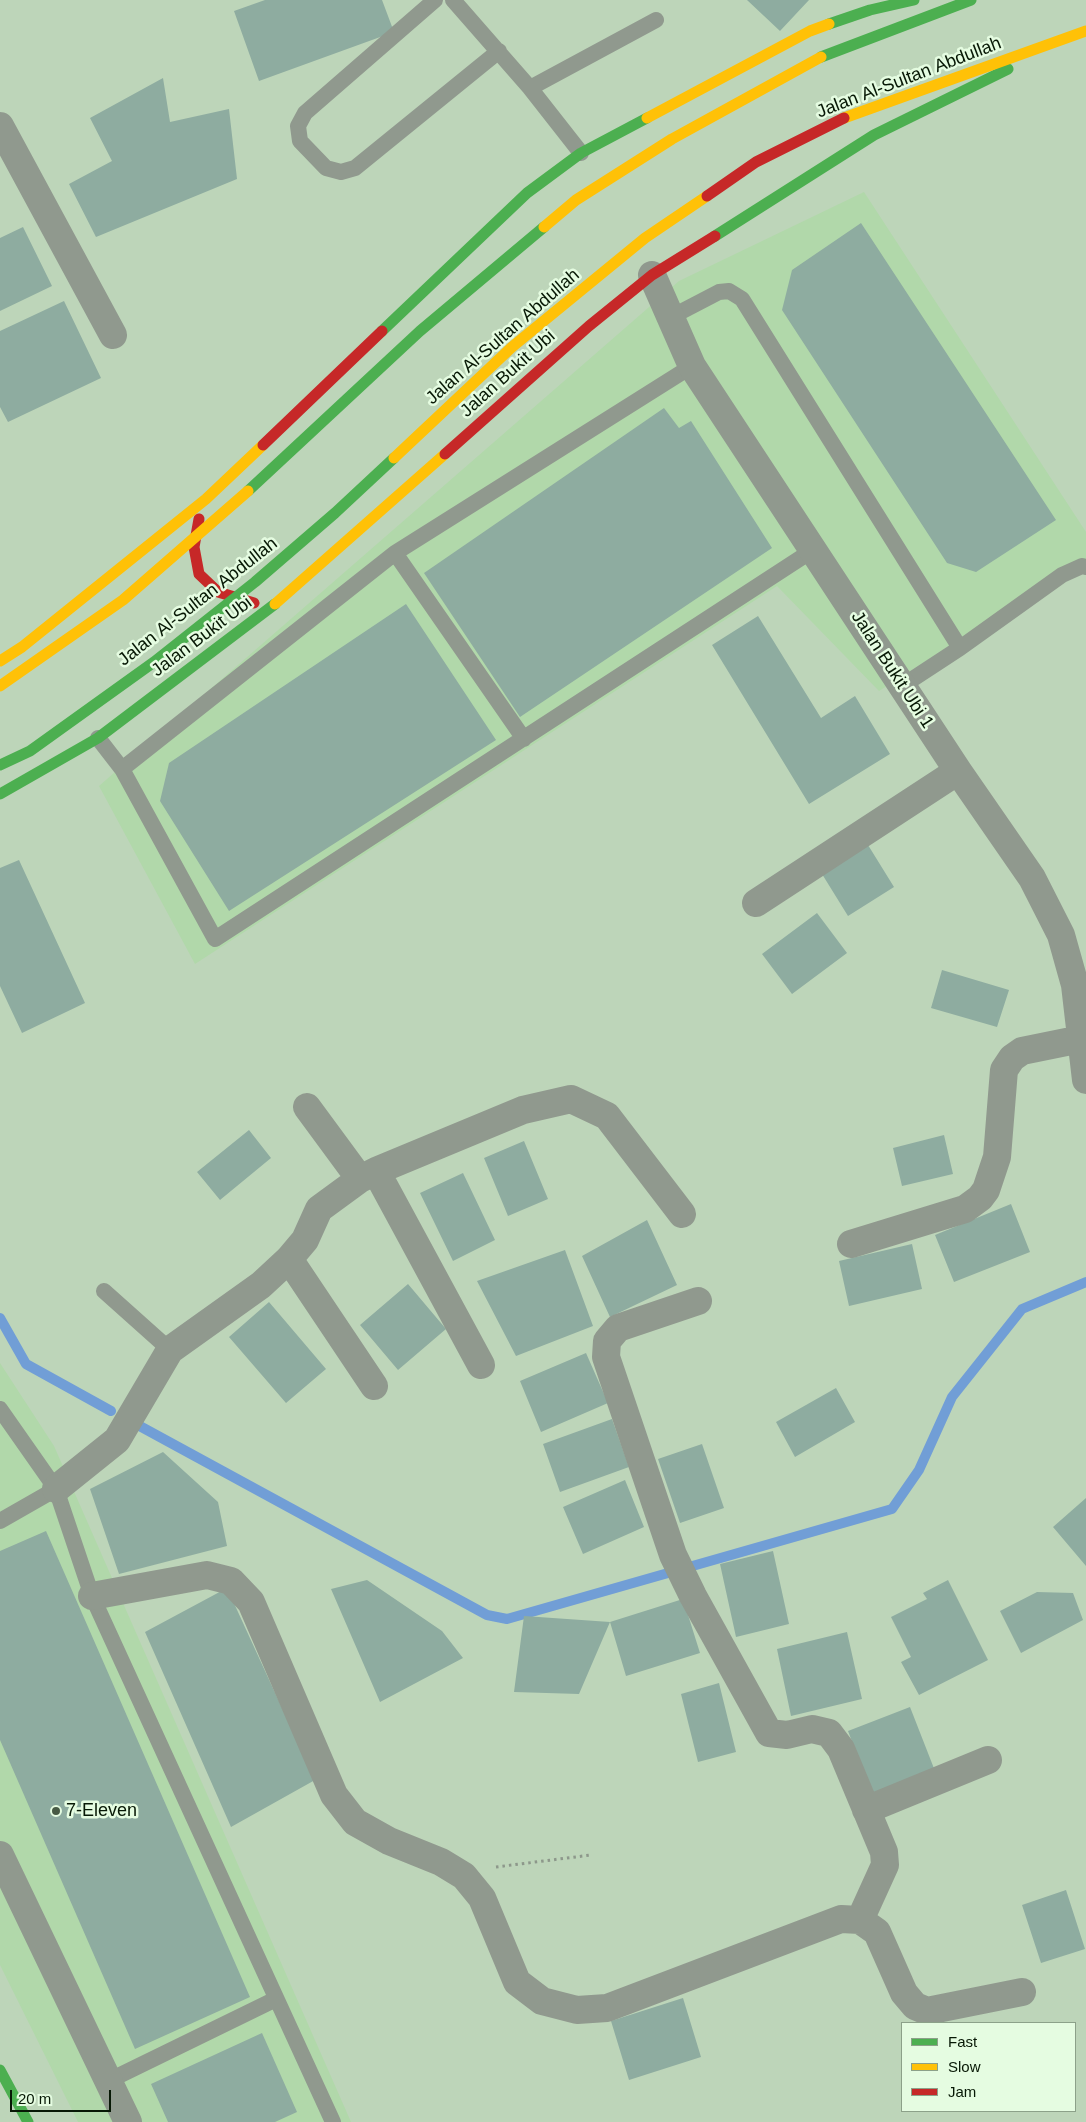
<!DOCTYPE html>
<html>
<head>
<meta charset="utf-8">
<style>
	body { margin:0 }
	#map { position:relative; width:1086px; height:2122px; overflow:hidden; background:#bdd5b9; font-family:Arial,sans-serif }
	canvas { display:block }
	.legend { position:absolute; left:901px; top:2022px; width:175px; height:90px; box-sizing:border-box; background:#e5fce1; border:1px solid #8ca189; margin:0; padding:6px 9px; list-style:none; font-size:15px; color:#071805 }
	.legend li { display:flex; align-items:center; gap:10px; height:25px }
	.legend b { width:25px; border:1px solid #8ca189 }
	.scale { position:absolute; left:10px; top:2090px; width:101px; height:22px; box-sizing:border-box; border:2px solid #071805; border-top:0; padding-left:6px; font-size:15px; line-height:18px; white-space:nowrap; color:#071805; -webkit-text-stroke:4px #e5fce1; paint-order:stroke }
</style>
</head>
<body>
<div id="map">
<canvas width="1086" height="2122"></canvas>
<ul class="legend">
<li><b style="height:6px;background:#4caf50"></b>Fast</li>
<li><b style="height:6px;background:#ffc107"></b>Slow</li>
<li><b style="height:6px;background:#c62828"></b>Jam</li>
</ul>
<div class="scale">20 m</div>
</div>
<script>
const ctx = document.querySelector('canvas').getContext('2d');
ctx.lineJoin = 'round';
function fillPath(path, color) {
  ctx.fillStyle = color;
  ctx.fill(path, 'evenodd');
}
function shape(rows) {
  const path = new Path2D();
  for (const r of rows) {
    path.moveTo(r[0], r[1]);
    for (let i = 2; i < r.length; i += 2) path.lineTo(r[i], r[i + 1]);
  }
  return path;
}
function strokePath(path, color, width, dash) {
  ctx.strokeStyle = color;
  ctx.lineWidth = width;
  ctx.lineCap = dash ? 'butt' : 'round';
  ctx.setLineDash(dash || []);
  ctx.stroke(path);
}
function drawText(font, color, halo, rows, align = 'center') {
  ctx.font = font + ' Arial,sans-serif';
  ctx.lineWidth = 5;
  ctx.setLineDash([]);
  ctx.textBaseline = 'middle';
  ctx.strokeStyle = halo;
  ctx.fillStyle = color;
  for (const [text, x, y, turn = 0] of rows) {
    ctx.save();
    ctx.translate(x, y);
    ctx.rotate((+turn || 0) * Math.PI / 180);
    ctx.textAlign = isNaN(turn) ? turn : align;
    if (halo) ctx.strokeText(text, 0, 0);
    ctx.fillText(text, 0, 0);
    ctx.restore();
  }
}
fillPath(shape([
	[864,192,1086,532,1086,559,879,691,777,586,195,964,99,786,679,281],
	[0,1363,54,1446,351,2122,78,2122,0,1965]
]), '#b1d8aa');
strokePath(shape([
	[0,1318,26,1364,111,1411],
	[136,1424,487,1615,507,1619,892,1509,919,1470,952,1397,1022,1309,1086,1282]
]), '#719ed6', 10);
fillPath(shape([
	[265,0,382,0,394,32,259,81,234,11],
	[747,0,809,0,780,31],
	[163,78,170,122,229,109,237,179,96,237,69,184,112,161,90,118],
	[861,223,1056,520,976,572,947,563,782,310,792,270],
	[23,227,52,286,0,311,0,238],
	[64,301,101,378,8,422,0,407,0,331],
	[664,408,679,428,691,421,772,548,520,717,424,573],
	[406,604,496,740,229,911,160,801,169,763],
	[758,616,821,718,855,696,890,754,809,804,712,645],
	[868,845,894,887,848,916,822,874],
	[19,860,85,1003,22,1033,0,986,0,868],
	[817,913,847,953,792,994,762,954],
	[942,970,1009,990,997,1027,931,1008],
	[249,1130,271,1158,220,1200,197,1172],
	[944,1135,953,1174,902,1186,893,1148],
	[524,1141,548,1199,508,1216,484,1158],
	[463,1173,495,1240,453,1261,420,1193],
	[1011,1204,1030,1252,954,1282,935,1235],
	[647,1220,677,1285,610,1317,582,1256],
	[912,1244,922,1289,849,1306,839,1261],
	[565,1250,593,1326,516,1356,477,1281],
	[408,1284,446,1329,398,1370,360,1325],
	[269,1302,326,1369,286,1403,229,1337],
	[586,1353,608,1403,541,1432,520,1381],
	[836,1388,855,1422,795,1457,776,1422],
	[612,1419,629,1467,560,1492,543,1444],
	[702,1444,724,1508,680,1523,658,1459],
	[163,1452,218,1502,227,1546,119,1574,90,1489],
	[625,1480,644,1527,583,1554,563,1507],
	[1086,1498,1086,1566,1053,1527],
	[46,1531,250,1997,135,2049,0,1740,0,1551],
	[773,1551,789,1624,736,1637,720,1564],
	[367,1580,442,1631,463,1658,380,1702,331,1589],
	[948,1580,988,1660,919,1695,901,1662,911,1657,891,1617,927,1599,923,1593],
	[227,1588,315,1780,231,1827,145,1632],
	[1037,1592,1073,1593,1083,1620,1021,1653,1000,1611],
	[683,1599,700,1653,626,1676,610,1622,579,1694,514,1692,524,1616,610,1622],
	[847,1632,862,1699,791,1716,777,1649],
	[719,1683,736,1752,698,1762,681,1694],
	[910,1707,935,1771,873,1796,848,1731],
	[1066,1890,1085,1949,1041,1963,1022,1905],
	[683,1998,701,2057,629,2080,611,2021],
	[262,2033,297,2112,275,2122,168,2122,151,2084]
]), '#8eaca0');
strokePath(shape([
	[496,1867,591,1855]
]), '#8d988b', 3, [2.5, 4]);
strokePath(shape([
	[435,0,305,113,298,126,300,141,326,168,341,172,355,168,499,51],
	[453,0,530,88,581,153],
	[530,88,656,20],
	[671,317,719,292,729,291,742,299,960,648],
	[395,553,524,739],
	[902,686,960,648,1062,575,1082,566,1086,567],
	[98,738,122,769,395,553,692,366],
	[122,769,215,939,813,550],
	[104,1291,170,1350],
	[0,1409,56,1489,92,1596,333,2122],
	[0,1521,56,1489],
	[108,2081,276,1999]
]), '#90998e', 16);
strokePath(shape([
	[0,126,113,335],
	[652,275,692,366,958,771,1032,878,1061,935,1075,985,1086,1080],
	[756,903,958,771],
	[307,1107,360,1179],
	[376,1171,481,1365],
	[851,1244,965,1209,980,1198,986,1190,997,1157,1004,1070,1012,1058,1022,1051,1081,1039],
	[289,1259,374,1386],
	[698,1301,618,1328,607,1341,606,1357,673,1555,693,1596,769,1733,787,1735,812,1729,829,1733,841,1749,884,1852,885,1865,860,1920],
	[56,1489,117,1440,170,1350,261,1285,289,1259,305,1240,319,1209,360,1179,376,1171,523,1110,571,1099,607,1116,682,1214],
	[92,1596,207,1575,231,1581,251,1602,334,1795,355,1822,389,1841,441,1862,464,1876,482,1898,517,1982,542,2001,577,2010,607,2008,841,1919,860,1920,877,1932,904,1993,915,2006,927,2011,1022,1992],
	[866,1810,988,1760],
	[0,1855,128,2122]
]), '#90998e', 28);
strokePath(shape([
	[829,24,870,10,914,0],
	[821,57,971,0],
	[715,236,874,135,1008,69],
	[382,331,527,193,581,153,647,118],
	[0,794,98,738,275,604],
	[0,2070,28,2122]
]), '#4caf50', 11);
strokePath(shape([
	[647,118,810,31,829,24],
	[844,118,1086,31],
	[275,604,445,454],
	[0,661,22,647,206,499,263,445]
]), '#ffc107', 11);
strokePath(shape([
	[263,445,382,331],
	[445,454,589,326,652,275,715,236],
	[199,519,194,547,199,574,218,592,254,603]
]), '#c62828', 11);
strokePath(shape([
	[248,491,420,331,544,227],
	[0,765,30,751,154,662,255,582,335,513,394,458]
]), '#4caf50', 11);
strokePath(shape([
	[544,227,576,200,672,139,821,57],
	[394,458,512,347,645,238,707,196],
	[0,686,123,600,248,491]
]), '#ffc107', 11);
strokePath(shape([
	[707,196,756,162,844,118]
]), '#c62828', 11);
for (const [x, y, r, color] of [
	[56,1811,5,"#475a44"]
]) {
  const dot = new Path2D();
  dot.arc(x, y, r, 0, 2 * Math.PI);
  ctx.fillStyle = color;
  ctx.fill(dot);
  strokePath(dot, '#e5fce1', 2);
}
drawText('18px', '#071805', '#e5fce1', [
	["Jalan Al-Sultan Abdullah",909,78,-21],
	["Jalan Al-Sultan Abdullah",503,337,-41],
	["Jalan Bukit Ubi",508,374,-42],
	["Jalan Al-Sultan Abdullah",198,602,-38],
	["Jalan Bukit Ubi",202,637,-37],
	["Jalan Bukit Ubi 1",892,670,57]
]);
drawText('18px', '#071805', '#e5fce1', [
	["7-Eleven",66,1811]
], 'left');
</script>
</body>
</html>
